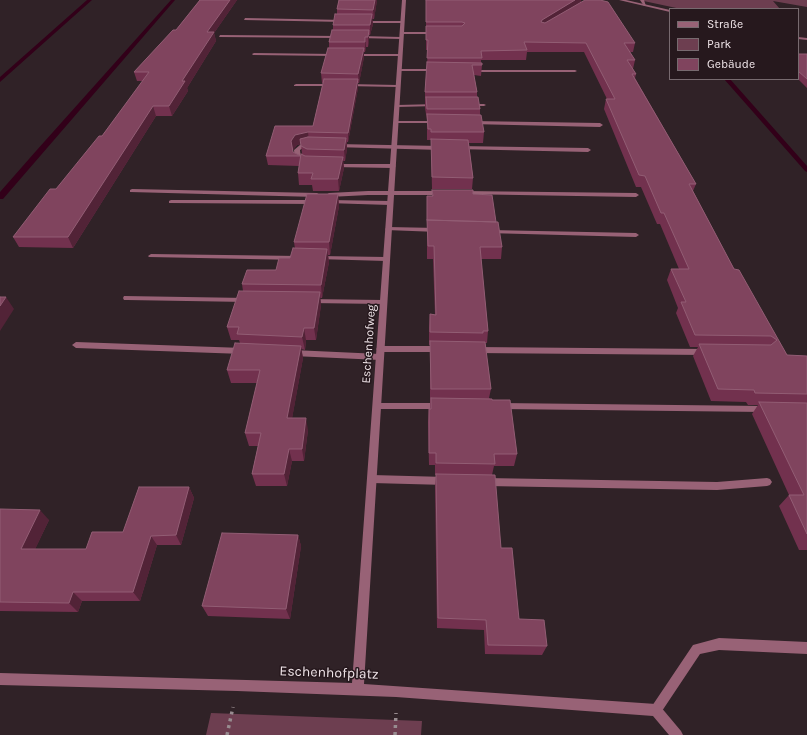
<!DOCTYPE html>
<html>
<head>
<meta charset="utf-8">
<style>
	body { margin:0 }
	#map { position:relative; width:807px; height:735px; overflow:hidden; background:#302227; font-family:Karla,sans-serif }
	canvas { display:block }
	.legend { position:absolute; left:669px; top:8px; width:130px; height:72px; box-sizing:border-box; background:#26181d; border:1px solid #776a6f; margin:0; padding:5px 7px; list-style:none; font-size:12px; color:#f0e5e9 }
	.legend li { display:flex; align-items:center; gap:8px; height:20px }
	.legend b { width:20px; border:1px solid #776a6f }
</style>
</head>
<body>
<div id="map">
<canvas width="807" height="735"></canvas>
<ul class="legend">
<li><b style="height:5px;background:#986276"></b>Straße</li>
<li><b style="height:11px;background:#6d3e50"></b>Park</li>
<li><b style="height:11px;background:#80445e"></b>Gebäude</li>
</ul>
</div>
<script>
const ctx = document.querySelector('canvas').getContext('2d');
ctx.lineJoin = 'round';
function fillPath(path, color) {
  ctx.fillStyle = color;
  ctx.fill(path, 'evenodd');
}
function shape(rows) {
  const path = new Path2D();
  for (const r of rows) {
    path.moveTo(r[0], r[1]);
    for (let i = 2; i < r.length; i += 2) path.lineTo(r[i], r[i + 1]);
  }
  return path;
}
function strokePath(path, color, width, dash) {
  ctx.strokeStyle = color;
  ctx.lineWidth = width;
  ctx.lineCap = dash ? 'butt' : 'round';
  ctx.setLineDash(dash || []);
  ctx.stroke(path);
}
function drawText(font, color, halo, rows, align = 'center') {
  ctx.font = font + ' Karla,sans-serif';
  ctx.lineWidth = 3;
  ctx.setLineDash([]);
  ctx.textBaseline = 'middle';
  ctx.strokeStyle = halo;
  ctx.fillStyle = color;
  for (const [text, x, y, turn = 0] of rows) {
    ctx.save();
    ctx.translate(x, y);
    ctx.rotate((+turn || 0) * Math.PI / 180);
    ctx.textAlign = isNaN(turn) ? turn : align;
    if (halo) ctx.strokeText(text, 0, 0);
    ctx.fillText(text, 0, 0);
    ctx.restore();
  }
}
fillPath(shape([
	[639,0,807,0,807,7,773,1,780,9,681,9],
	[211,713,422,721,421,735,206,735]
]), '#6d3e50');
fillPath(shape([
	[87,0,92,0,0,82,0,77,87,0],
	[171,0,175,0,3,199,0,199,0,192,36,151,171,0],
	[724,79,730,79,807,166,807,172,805,171,724,79]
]), '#320019');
strokePath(shape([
	[227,735,233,707],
	[395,735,396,713]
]), '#988c90', 3.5, [3, 4]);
fillPath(shape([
	[640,0,644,0,646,6,644,6,640,0],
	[245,18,344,20,346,21,344,22,244,20,245,18],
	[363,21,402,21,404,22,402,23,362,23,363,21],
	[402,32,437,32,439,33,437,34,401,34,402,32],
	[220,35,340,36,342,37,340,38,219,37,220,35],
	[360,36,401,37,403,38,401,39,359,38,360,36],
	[254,53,335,54,337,55,335,56,253,55,252,54,254,53],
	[355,54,400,54,402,55,400,56,354,56,354,54,355,54],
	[399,69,436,69,438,70,436,71,397,71,397,69,399,69],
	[472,70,575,70,577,71,575,72,470,72,470,70,472,70],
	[296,84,333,84,335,85,333,86,294,86,294,85,296,84],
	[347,84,398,85,400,86,398,87,345,86,345,85,347,84],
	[438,104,438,106,436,106,397,107,395,106,397,105,438,104],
	[467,104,484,104,486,105,484,106,467,106,467,104],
	[394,121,437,121,439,122,437,123,394,123,394,121],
	[472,121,600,123,603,125,600,127,470,124,469,123,472,121],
	[311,143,314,145,313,146,304,147,300,150,301,159,305,163,300,164,295,160,294,150,300,145,311,143],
	[336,144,441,146,444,148,441,150,334,147,333,146,336,144],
	[458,146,588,148,591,150,588,152,456,149,456,147,458,146],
	[333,164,393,164,396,166,393,168,331,167,330,166,333,164],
	[132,189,317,193,320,195,317,197,130,192,130,190,132,189],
	[368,191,443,191,446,193,443,195,368,195,329,197,326,195,329,193,368,191],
	[462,191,636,193,639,195,636,197,460,194,460,192,462,191],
	[171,200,315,200,318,202,315,204,169,203,169,201,171,200],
	[329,200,390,201,393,203,390,205,327,203,326,202,329,200],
	[388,227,438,228,441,230,438,232,386,230,385,229,388,227],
	[489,230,636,233,639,235,636,237,487,233,487,231,489,230],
	[151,254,299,256,302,258,299,260,149,257,148,256,151,254],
	[319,256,386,257,389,259,386,261,317,259,316,258,319,256],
	[124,296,247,298,251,300,247,302,127,300,124,300,123,298,124,296],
	[307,299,383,300,387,302,383,304,310,303,307,303,306,301,307,299],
	[76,342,243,348,247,351,243,354,76,348,72,345,76,342],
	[380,346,440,346,444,349,440,352,380,352,376,349,380,346],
	[475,347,706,349,710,352,706,355,475,353,471,350,475,347],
	[293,350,380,354,384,357,380,360,293,356,289,353,293,350],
	[377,403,440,403,443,404,444,406,443,408,440,409,377,409,374,408,373,406,374,404,377,403],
	[500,403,764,406,767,407,768,409,767,411,764,412,500,409,497,408,496,406,497,404,500,403],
	[372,475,446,477,449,478,451,481,449,484,446,485,372,483,369,482,367,479,369,476,372,475],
	[486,478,717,482,767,478,770,479,772,482,770,485,767,486,717,490,486,486,483,485,481,482,483,479,486,478],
	[719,638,807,642,807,654,719,650,700,654,660,714,656,716,652,714,650,710,652,706,693,645,719,638]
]), '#986276');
fillPath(shape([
	[402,0,406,0,364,684,656,704,660,706,681,731,683,735,669,735,653,716,396,697,237,691,0,685,0,673,352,683,402,0],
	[619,0,626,0,670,10,670,12,619,0],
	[798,37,807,38,807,40,798,39,798,37]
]), '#986276');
fillPath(shape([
	[200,0,237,0,214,33,216,41,187,88,188,91,172,116,156,116,73,248,19,247,13,237,56,189,102,136,143,81,137,81,134,72,176,30],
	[339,0,377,0,374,19,372,19,373,24,370,35,369,35,369,40,368,47,366,47,365,52,364,52,364,57,359,83,358,83,358,88,348,142,347,142,347,149,345,161,343,161,344,168,339,191,313,191,312,185,299,185,298,173,299,166,268,165,266,156,313,126,323,83,322,83,321,73,329,48,329,42,333,30,333,25,337,14,337,9],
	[301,144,302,154,301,156,293,152,293,150,297,145],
	[426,0,581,0,581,3,635,43,633,52,630,52,635,60,633,69,636,74,635,78,696,184,693,191,734,269,787,355,807,356,807,550,799,550,779,506,789,495,752,414,758,405,748,405,746,402,711,401,693,356,698,347,690,347,676,313,678,308,667,280,671,269,679,269,660,224,657,224,641,187,636,187,604,109,606,99,607,99,584,52,527,52,526,60,481,60,481,63,482,65,481,76,474,75,477,92,477,97,480,109,480,115,484,132,483,143,469,143,473,178,472,189,432,189,431,144,431,140,427,140,427,120,425,108,425,92,428,50,426,50],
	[798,54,807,54,807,88,798,79],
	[432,190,473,194,496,222,502,247,501,259,481,259,488,331,487,343,485,343,491,389,489,398,492,400,517,454,514,466,494,466,492,475,501,548,519,619,547,646,542,655,485,654,484,630,437,628,435,486,436,475,435,475,435,465,429,465,428,422,429,409,430,409,430,345,429,345,429,327,430,314,435,315,433,259,427,259,427,196,432,196],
	[338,194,339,206,330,255,328,255,329,262,322,298,320,298,321,305,316,340,306,340,305,350,301,349,303,358,292,418,308,430,304,461,292,461,287,486,256,486,252,474,258,446,249,446,245,433,257,383,231,383,227,370,240,343,239,340,231,340,227,327,243,291,242,284,276,270,290,258,295,249,294,242],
	[189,487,194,498,181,545,157,545,140,601,82,601,78,612,0,611,0,509,49,520,35,549,86,549,123,532],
	[298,535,301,546,290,619,208,616,202,606]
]), '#72314e');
fillPath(shape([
	[230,0,237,0,214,33,216,41,187,88,188,91,172,116,169,106,207,32],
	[375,0,377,0,374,19,373,10],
	[575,0,581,0,580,5,540,29,542,20],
	[372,14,373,24,370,35,370,25],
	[369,30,369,40,368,47,368,37],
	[365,37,366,47,365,52],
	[364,48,364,57,359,83,358,74],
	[358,79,358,88,348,142,348,133],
	[153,106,156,116,73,248,68,237],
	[308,132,309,142,297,145,293,150,291,141,295,135],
	[346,138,347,149,345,161,344,150],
	[343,157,344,168,339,191,338,179],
	[338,194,339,206,330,255,329,242],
	[327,249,329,262,322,298,321,285],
	[320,292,321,305,316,340,314,328],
	[6,297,14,309,0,331,0,306],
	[304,328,306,340,305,350,302,337],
	[301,346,303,358,290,430,287,418],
	[306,418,308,430,304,461,302,449],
	[289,449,292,461,287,486,284,474],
	[189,487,194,498,181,545,176,535],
	[40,510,49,520,31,558,21,549],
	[298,535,301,546,290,619,286,609],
	[151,536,157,545,140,601,133,592],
	[73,592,82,601,78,612,69,603]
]), '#522337');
const building = shape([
	[200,0,230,0,207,32,214,32,182,81,185,81,169,106,153,106,68,237,13,237,50,189,56,189,99,136,102,136,149,72,134,72,173,30,176,30,200,0],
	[339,0,375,0,373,10,337,9,339,0],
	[426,0,575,0,542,20,541,22,545,23,585,0,600,0,608,2,635,43,624,43,635,60,627,60,636,74,632,74,696,184,689,184,734,269,739,270,787,355,807,356,807,394,755,393,754,390,718,389,699,344,771,345,777,340,771,336,695,335,681,302,686,302,671,269,689,269,664,213,661,213,645,176,639,175,606,99,615,99,586,43,524,42,527,50,481,51,482,58,427,58,428,40,426,40,426,26,462,26,465,23,462,22,426,22,426,0],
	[335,14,372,14,370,25,333,25,335,14],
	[332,30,369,30,368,37,365,37,365,42,329,42,332,30],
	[328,48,364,48,358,74,321,73,328,48],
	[798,54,807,54,807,79,798,71,798,54],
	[427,62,482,63,482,65,472,65,477,92,425,92,427,62],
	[324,79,358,79,348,133,308,132,295,135,291,141,293,152,301,156,266,156,275,126,313,126,324,79],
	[426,97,478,97,480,109,427,109,426,97],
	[427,114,481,115,484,132,431,132,431,129,428,129,427,114],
	[308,137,346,138,344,150,307,149,301,146,300,139,308,137],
	[431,139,468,140,473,178,432,177,431,139],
	[301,154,305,156,343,157,338,179,311,179,313,173,298,173,301,154],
	[432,190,473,190,473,194,492,195,496,222,427,220,427,196,433,196,432,190],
	[307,194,338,194,329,242,294,242,307,194],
	[427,220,498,222,502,247,480,247,488,331,483,331,483,333,430,332,430,314,436,315,434,246,428,246,427,220],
	[293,248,327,249,321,285,242,284,247,270,276,270,279,258,290,258,293,248],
	[239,291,320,292,314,328,304,328,302,337,237,334,239,327,227,327,239,291],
	[0,297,6,297,0,306,0,297],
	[430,341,485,342,491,389,431,389,430,341],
	[235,343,301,346,287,418,306,418,302,449,289,449,284,474,252,474,261,433,245,433,260,370,227,370,235,343],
	[431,398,492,399,492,400,510,400,517,454,494,454,495,464,436,463,436,453,429,453,429,409,431,409,431,398],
	[759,402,807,403,807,534,789,495,804,495,759,402],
	[436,474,495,475,501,548,512,548,519,619,544,620,547,646,488,645,486,620,438,618,436,474],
	[139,487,189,487,176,535,151,536,133,592,73,592,69,603,0,602,0,509,40,510,21,549,86,549,92,532,123,532,139,487],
	[222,533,298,535,286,609,202,606,222,533]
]);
fillPath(building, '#80445e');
strokePath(building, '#925d74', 1);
drawText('12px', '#f0e5e9', '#26181d', [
	["Eschenhofweg",369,344,-86]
]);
drawText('14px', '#f0e5e9', '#26181d', [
	["Eschenhofplatz",329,673,2]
]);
</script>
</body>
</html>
